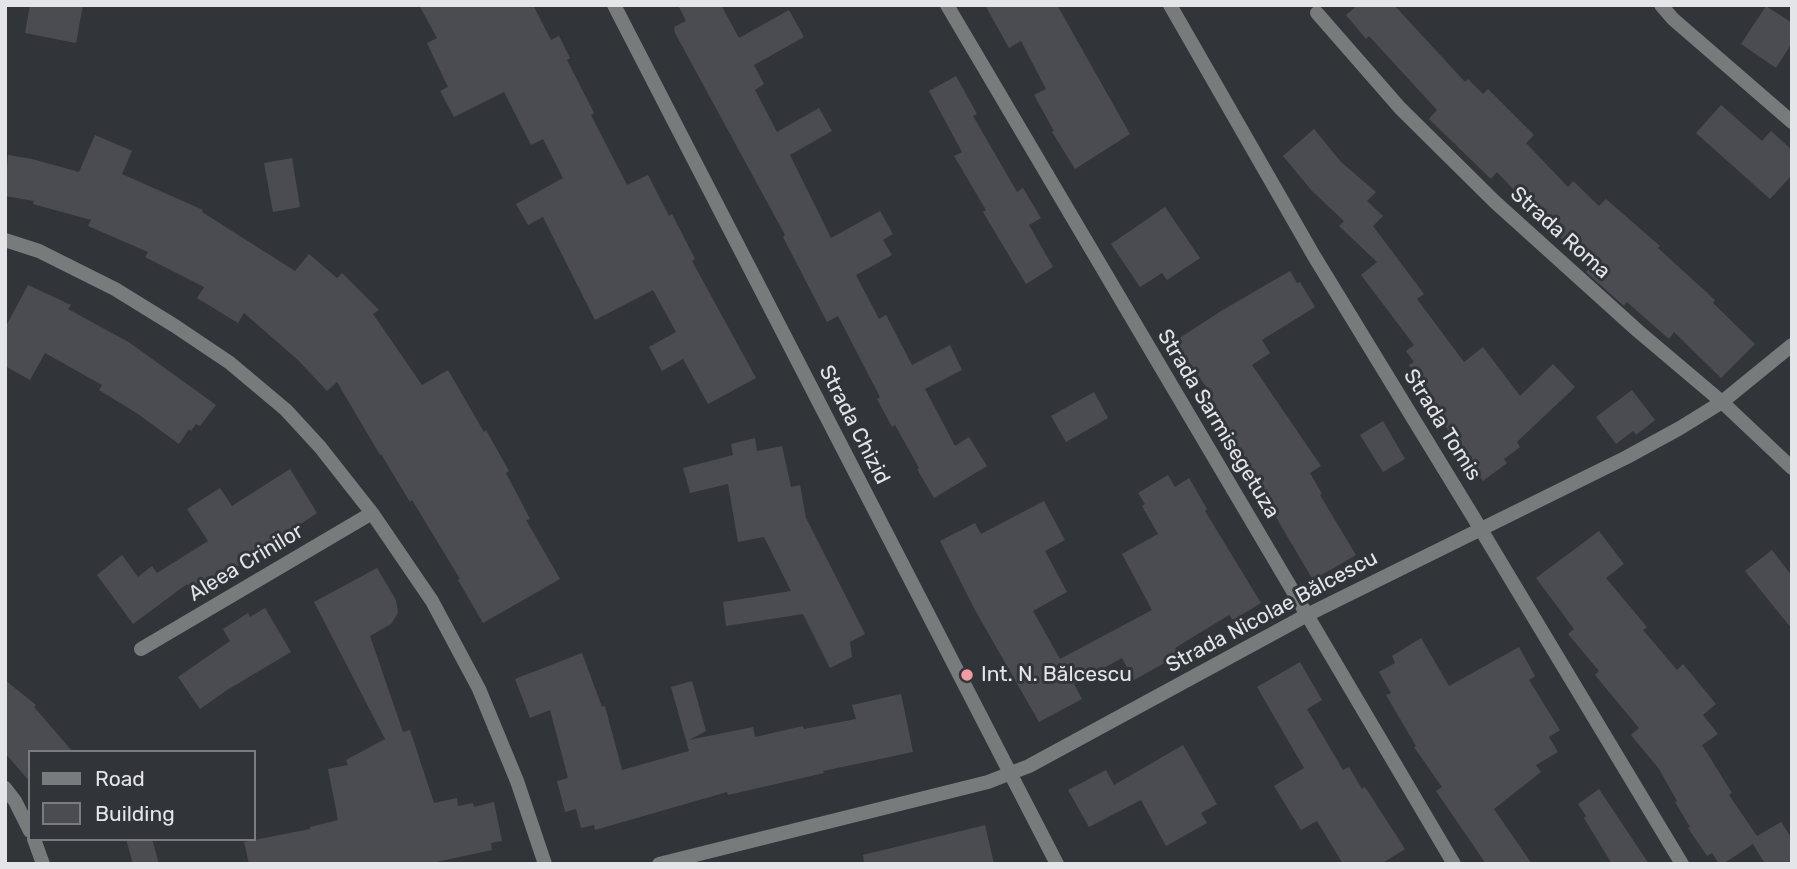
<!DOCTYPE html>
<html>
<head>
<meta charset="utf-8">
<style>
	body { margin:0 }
	#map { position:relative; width:1797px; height:869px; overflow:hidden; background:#313539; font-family:Rubik,sans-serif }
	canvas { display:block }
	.frame { position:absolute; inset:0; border:7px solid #e3e5e9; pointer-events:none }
	.legend { position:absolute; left:28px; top:750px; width:228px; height:91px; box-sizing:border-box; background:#313539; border:2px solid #787b7f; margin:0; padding:9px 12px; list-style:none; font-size:21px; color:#e3e5e9 }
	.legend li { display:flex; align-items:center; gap:14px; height:35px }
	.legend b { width:35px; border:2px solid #787b7f }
</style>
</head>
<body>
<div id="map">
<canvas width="1797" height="869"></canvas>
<div class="frame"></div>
<ul class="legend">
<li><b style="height:9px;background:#787b7c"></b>Road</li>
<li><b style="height:19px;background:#4b4c52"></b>Building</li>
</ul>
</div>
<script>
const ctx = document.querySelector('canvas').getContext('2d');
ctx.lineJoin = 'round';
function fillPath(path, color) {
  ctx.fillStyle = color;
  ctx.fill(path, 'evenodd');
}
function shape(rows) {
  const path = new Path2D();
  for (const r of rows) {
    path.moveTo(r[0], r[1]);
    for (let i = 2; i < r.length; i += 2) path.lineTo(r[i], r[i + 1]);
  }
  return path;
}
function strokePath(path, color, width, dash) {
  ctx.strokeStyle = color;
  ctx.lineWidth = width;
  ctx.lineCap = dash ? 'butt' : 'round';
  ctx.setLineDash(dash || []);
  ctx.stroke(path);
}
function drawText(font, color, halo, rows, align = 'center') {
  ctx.font = font + ' Rubik,sans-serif';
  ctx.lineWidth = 6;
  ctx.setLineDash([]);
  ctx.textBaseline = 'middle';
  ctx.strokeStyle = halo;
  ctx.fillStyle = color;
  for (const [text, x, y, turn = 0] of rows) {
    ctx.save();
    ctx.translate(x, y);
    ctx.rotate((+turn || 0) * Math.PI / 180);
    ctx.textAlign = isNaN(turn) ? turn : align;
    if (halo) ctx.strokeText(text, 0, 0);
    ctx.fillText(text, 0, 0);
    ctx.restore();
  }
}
fillPath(shape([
	[30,5,83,5,76,43,25,33],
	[419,5,533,5,551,40,559,36,570,58,567,60,594,113,591,115,627,185,648,175,669,216,672,214,695,259,692,261,756,378,708,404,683,359,662,371,649,347,676,332,653,290,595,320,543,217,528,225,516,204,563,178,543,139,531,145,504,92,454,117,440,91,448,87,427,43,437,38],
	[678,5,721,5,739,38,789,10,804,37,754,65,764,84,755,90,777,132,819,108,832,131,790,155,831,238,880,211,893,234,883,240,892,255,856,275,879,319,886,315,912,365,950,345,962,370,925,389,955,446,969,437,987,466,934,498,917,469,919,468,895,425,892,427,877,399,880,397,838,316,827,322,783,237,785,235,675,33,674,27,686,21],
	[985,5,1057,5,1130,134,1075,169,1052,132,1054,131,1034,95,1046,89,1021,41,1009,48],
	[1358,5,1394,5,1465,82,1468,79,1483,94,1488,89,1534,135,1526,143,1568,187,1573,181,1599,206,1606,199,1660,246,1658,248,1715,300,1713,303,1755,344,1721,378,1674,332,1669,339,1627,302,1624,306,1586,272,1591,267,1547,225,1497,172,1491,179,1429,119,1437,110,1369,36,1366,39,1346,15],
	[1766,6,1792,23,1792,43,1776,68,1741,44],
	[956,76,977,114,973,116,1017,192,1023,188,1041,218,1029,225,1053,267,1026,284,983,212,986,210,954,156,962,152,929,91],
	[1721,105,1762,141,1771,131,1792,150,1792,175,1770,199,1696,133],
	[1314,129,1341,162,1376,192,1367,201,1383,216,1373,226,1424,294,1417,299,1464,362,1483,347,1520,396,1553,364,1575,387,1517,442,1520,447,1504,459,1507,463,1483,481,1468,459,1470,458,1421,395,1428,390,1409,365,1414,362,1406,351,1414,345,1361,275,1377,262,1339,226,1344,221,1312,191,1283,156],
	[95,135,132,151,122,174,203,210,202,212,295,271,309,254,337,278,342,273,379,310,373,314,422,385,448,370,484,432,486,430,509,471,506,473,530,519,526,520,560,579,483,623,458,580,460,579,412,500,410,502,381,454,380,455,337,382,327,391,298,360,244,313,238,323,197,298,204,287,145,257,148,252,88,226,91,220,33,204,34,201,5,196,8,155,32,159,79,172],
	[292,158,300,207,273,212,264,163],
	[1165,207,1200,258,1167,280,1162,273,1140,287,1111,244],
	[1290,271,1297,283,1300,282,1315,307,1262,340,1270,353,1252,365,1321,466,1310,473,1322,494,1320,495,1356,555,1313,580,1244,463,1224,434,1229,431,1205,394,1209,391,1181,351,1178,339,1221,311],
	[28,285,71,305,68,309,130,343,216,405,200,426,196,424,191,431,189,429,179,444,138,414,99,390,102,385,45,353,30,380,5,366,5,328],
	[1632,390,1655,420,1636,435,1633,431,1616,444,1596,417],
	[1094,392,1108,418,1066,442,1051,416],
	[1383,421,1405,459,1383,472,1360,435],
	[755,438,757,451,782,446,791,487,800,485,806,518,865,634,850,642,852,657,830,668,803,614,726,626,723,602,791,591,764,537,738,542,728,484,690,493,683,468,733,455,731,444],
	[290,469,317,513,213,583,214,585,195,597,187,584,133,624,97,575,122,555,138,577,152,566,157,573,208,541,187,509,220,488,232,506],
	[1168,475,1175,487,1189,478,1207,509,1205,511,1261,603,1233,620,1229,615,1175,648,1179,655,1134,680,1122,658,1074,684,1082,699,1039,722,975,610,940,541,975,523,981,534,1044,501,1065,540,1045,551,1067,592,1033,611,1060,659,1152,610,1122,554,1158,534,1142,506,1145,504,1138,493],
	[1599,531,1624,564,1606,578,1647,627,1643,630,1677,670,1683,664,1716,704,1703,715,1718,734,1702,745,1732,793,1729,795,1757,836,1781,822,1792,839,1792,864,1765,864,1753,844,1723,864,1719,864,1712,853,1707,856,1688,828,1690,827,1675,802,1677,801,1659,769,1631,735,1639,728,1595,675,1599,671,1568,634,1574,629,1536,578],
	[1772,550,1792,576,1792,629,1745,571],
	[377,568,396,600,398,613,391,624,370,636,403,732,410,730,434,803,457,798,458,806,473,803,474,807,494,802,502,841,491,843,492,850,427,864,249,864,244,842,310,829,310,827,338,820,328,769,348,765,346,760,385,739,314,602],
	[265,608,291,652,227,690,200,709,178,677,230,641,223,629,248,613,250,617],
	[1421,638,1449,686,1519,647,1535,676,1529,680,1560,730,1549,737,1558,752,1536,765,1541,772,1494,809,1532,864,1486,864,1436,791,1442,787,1414,747,1416,746,1386,695,1391,693,1379,672,1395,663,1392,656],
	[582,653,602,707,605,706,622,770,689,751,671,687,692,681,706,731,689,740,753,727,755,737,803,726,804,729,856,719,852,705,901,694,913,752,823,771,824,773,728,795,727,792,595,830,594,825,581,828,576,809,565,812,557,781,568,778,550,710,530,718,515,679],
	[1300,662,1322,700,1307,709,1343,770,1349,767,1362,789,1365,787,1405,849,1381,864,1343,864,1317,821,1301,830,1274,786,1304,768,1257,687],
	[5,680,36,705,34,707,73,752,30,752,30,782,5,753],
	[1183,745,1217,804,1201,813,1207,823,1166,846,1141,800,1089,827,1068,790,1106,770,1114,785],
	[1599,789,1649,864,1612,864,1584,818,1586,816,1578,804],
	[985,825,994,864,864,864,863,855],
	[126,839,152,839,159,864,133,864]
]), '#4b4c52');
strokePath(shape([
	[614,5,1057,864],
	[947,5,1454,864],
	[1170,5,1314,256,1480,528,1682,864],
	[1661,5,1673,19,1792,122],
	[1317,13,1400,108,1495,202,1638,331,1722,402,1792,468],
	[5,240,39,251,115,289,175,326,230,363,286,410,320,447,372,513,432,601,479,689,517,781,545,864],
	[141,649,372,513],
	[5,788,15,801,30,831],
	[34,839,43,864],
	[659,864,988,782,1029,766,1307,615,1627,457,1680,428,1722,402,1792,345]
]), '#787b7c', 14);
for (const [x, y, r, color] of [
	[967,675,7,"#f49aa2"]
]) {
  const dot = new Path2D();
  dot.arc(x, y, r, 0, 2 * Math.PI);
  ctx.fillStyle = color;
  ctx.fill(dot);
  strokePath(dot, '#313539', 2.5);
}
drawText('21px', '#e3e5e9', '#313539', [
	["Strada Roma",1560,233,42],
	["Strada Sarmisegetuza",1218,424,59],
	["Strada Chizid",854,425,63],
	["Strada Tomis",1442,425,58],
	["Aleea Crinilor",246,563,-31],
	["Strada Nicolae Bălcescu",1272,612,-28]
]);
drawText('21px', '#e3e5e9', '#313539', [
	["Int. N. Bălcescu",981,675]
], 'left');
</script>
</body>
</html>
